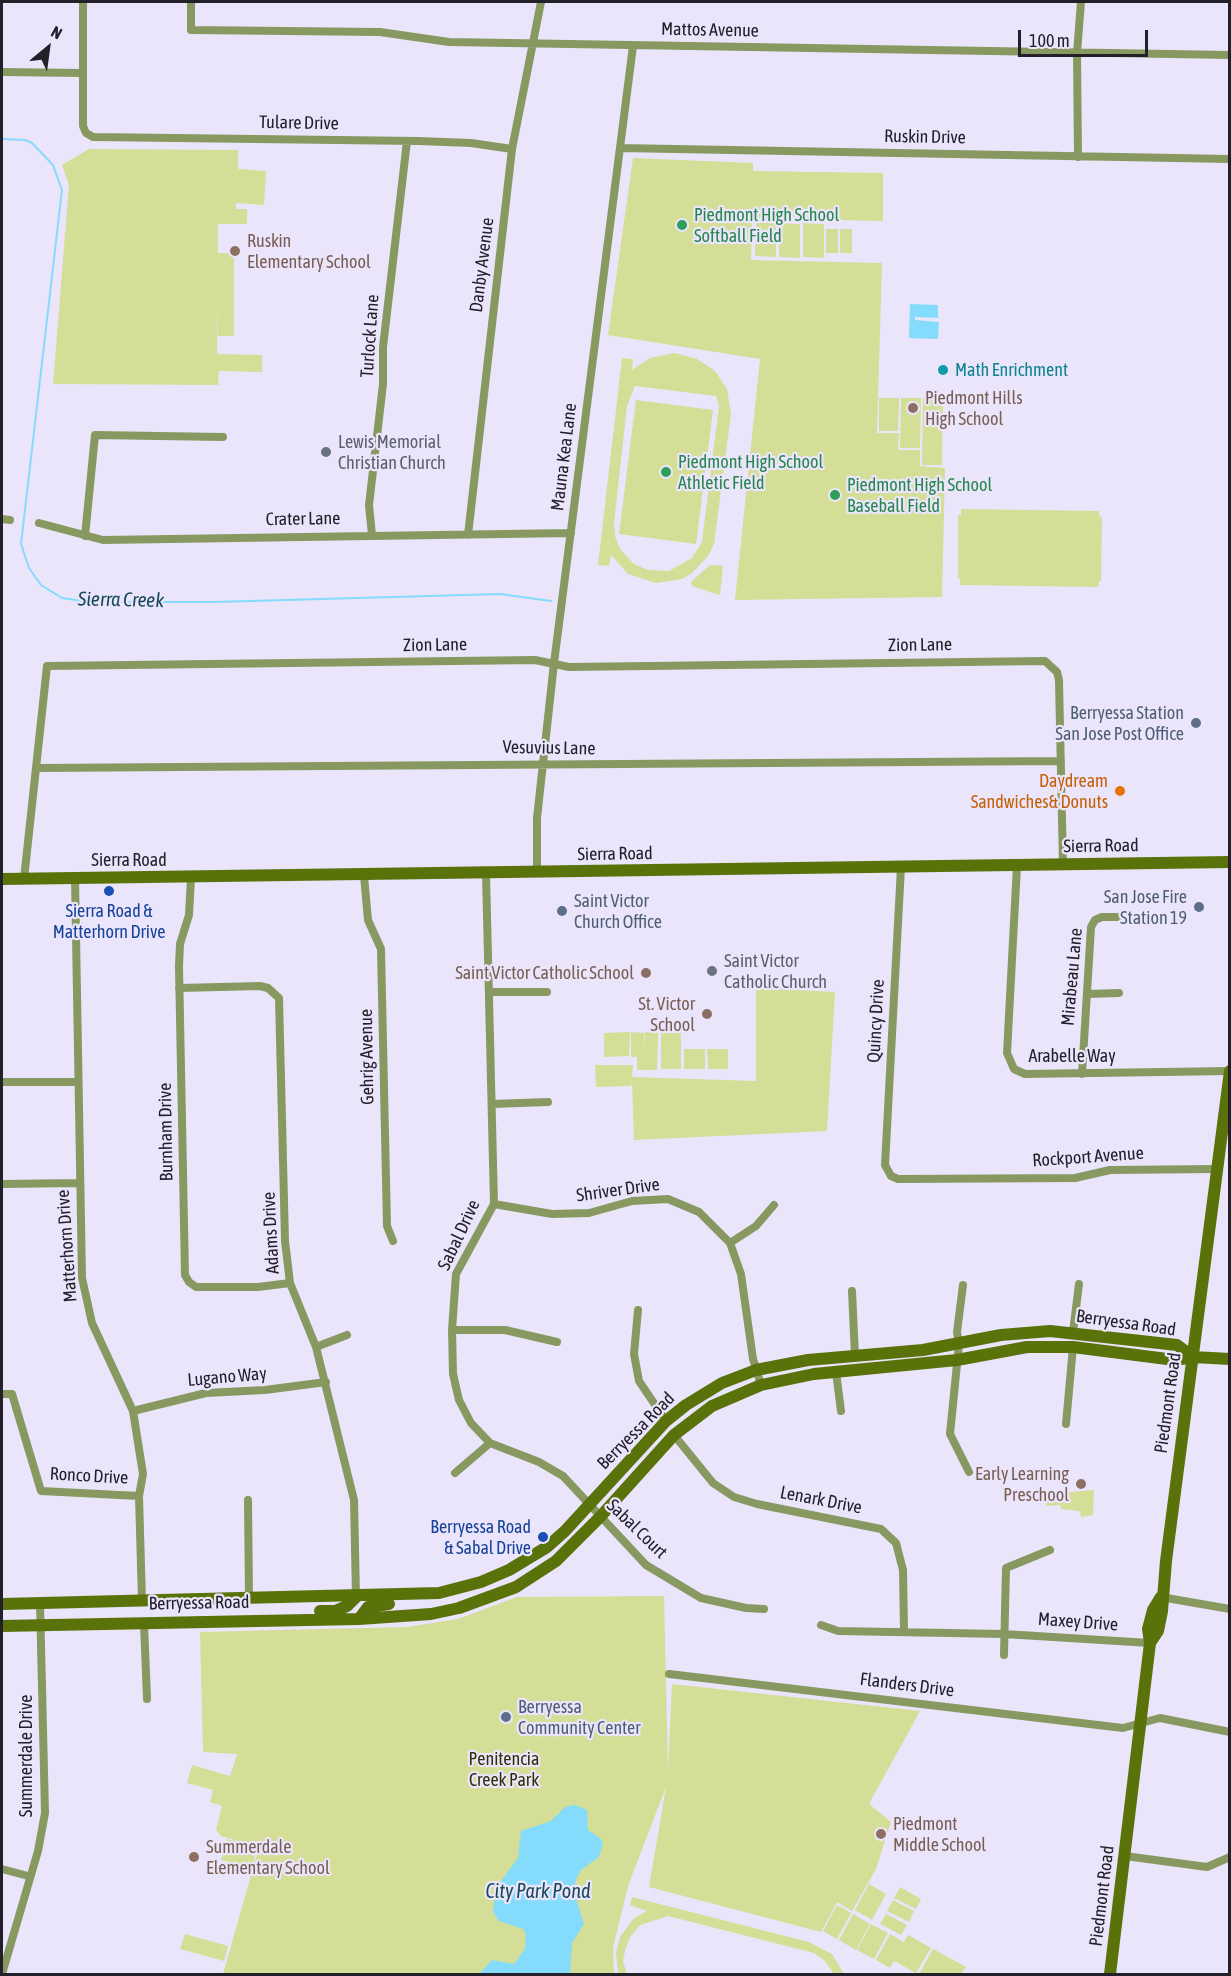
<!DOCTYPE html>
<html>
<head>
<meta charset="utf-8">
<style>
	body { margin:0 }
	#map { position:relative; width:1231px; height:1976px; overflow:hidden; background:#ebe5fb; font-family:"Asap Condensed",sans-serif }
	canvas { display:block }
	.frame { position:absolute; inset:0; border:3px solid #23202a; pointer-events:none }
	.north { position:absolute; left:18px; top:18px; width:60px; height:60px; -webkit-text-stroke:4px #ebe5fb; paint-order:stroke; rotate:29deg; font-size:16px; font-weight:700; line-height:24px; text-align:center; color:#23202a }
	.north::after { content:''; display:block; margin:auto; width:21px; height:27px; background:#23202a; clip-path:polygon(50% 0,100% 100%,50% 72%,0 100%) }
	.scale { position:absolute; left:1018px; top:30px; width:130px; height:27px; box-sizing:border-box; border:3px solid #23202a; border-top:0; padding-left:8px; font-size:18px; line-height:21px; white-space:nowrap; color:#23202a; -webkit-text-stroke:4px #ebe5fb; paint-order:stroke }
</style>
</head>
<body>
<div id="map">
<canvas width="1231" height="1976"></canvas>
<div class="frame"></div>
<div class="north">N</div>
<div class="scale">100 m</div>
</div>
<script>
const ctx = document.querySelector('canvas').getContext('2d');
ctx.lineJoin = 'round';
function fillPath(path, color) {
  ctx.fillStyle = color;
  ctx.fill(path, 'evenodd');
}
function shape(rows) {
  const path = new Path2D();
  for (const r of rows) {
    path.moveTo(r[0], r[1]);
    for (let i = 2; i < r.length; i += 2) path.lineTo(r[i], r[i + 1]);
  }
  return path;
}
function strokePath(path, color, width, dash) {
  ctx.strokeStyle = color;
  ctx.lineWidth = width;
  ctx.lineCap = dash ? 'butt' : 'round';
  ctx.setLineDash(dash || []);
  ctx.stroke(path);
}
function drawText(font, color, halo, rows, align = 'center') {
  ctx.font = font + ' "Asap Condensed",sans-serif';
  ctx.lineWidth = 4.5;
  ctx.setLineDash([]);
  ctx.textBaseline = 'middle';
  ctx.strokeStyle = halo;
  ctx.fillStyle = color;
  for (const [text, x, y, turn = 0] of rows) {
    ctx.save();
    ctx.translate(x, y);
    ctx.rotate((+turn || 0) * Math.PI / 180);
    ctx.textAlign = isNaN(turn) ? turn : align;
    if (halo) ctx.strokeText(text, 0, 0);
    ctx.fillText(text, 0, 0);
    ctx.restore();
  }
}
fillPath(shape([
	[89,149,238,150,238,169,266,171,264,205,236,203,236,209,247,209,247,224,218,224,218,253,234,253,234,336,218,336,218,298,217,354,262,355,262,372,219,371,218,385,53,384,69,185,62,165],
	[633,158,753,163,753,171,883,173,883,221,752,218,751,260,882,263,877,433,899,433,898,450,920,450,920,466,945,468,942,597,735,600,760,359,608,335],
	[756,223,776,223,776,257,755,256],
	[779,223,800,224,800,258,779,257],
	[803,223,824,224,824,258,803,257],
	[826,229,838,229,838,253,826,253],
	[840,229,852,229,852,253,840,253],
	[675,353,697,359,715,371,727,389,731,414,714,544,708,556,692,573,682,579,656,583,628,574,611,555,609,566,598,565,622,358,633,359,632,370,650,358],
	[635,386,716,396,719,406,702,542,692,558,669,571,648,570,634,564,620,549,615,536,614,523,627,406],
	[879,398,899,398,898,431,879,431],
	[901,398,921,398,920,448,900,448],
	[923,398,943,399,942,465,922,465],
	[636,400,713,410,696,544,619,534],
	[961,509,1099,511,1099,516,1102,517,1101,581,1099,581,1098,587,960,585,960,579,958,579,958,515,961,515],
	[710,565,723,566,720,595,692,586,691,582],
	[756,988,835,992,827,1131,634,1140,632,1082,631,1086,596,1087,595,1065,633,1065,632,1077,756,1081],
	[630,1032,629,1056,604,1057,604,1033],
	[631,1032,644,1033,644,1050,645,1032,658,1033,657,1070,637,1070,637,1057,631,1057],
	[661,1033,681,1033,681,1069,661,1069],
	[684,1049,705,1049,705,1069,684,1069],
	[707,1049,728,1049,728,1069,708,1069],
	[1094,1490,1093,1515,1081,1517,1080,1511,1061,1509,1060,1505,1046,1506,1047,1494],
	[664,1596,668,1771,672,1684,920,1711,869,1804,891,1822,876,1869,852,1911,837,1902,821,1932,649,1887,666,1787,628,1886,613,1948,614,1974,223,1974,259,1847,221,1836,216,1830,222,1806,210,1802,213,1790,187,1783,192,1765,230,1776,237,1754,203,1752,200,1632,407,1627,458,1619,517,1597],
	[227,1839,239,1842,255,1857,252,1868,221,1860],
	[869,1884,886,1894,872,1920,855,1910],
	[900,1887,921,1899,916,1909,894,1898],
	[632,1897,809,1942,832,1954,844,1974,834,1974,825,1961,814,1953,668,1916,640,1925,630,1937,625,1951,623,1961,627,1974,618,1974,616,1952,620,1937,634,1918,647,1911,630,1905],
	[893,1900,914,1911,909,1922,887,1911],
	[837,1905,851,1913,837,1939,823,1931],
	[853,1914,870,1924,856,1950,839,1940],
	[886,1914,907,1925,901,1935,880,1924],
	[871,1924,888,1933,874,1959,857,1950],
	[185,1934,228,1946,224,1961,180,1949],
	[890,1934,904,1942,908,1935,931,1948,916,1973,894,1961,890,1968,876,1960],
	[933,1949,966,1967,961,1974,919,1974]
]), '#d4de96');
fillPath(shape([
	[910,304,938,305,938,318,915,317,915,320,939,322,938,339,909,338],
	[575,1805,587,1810,588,1830,600,1838,603,1844,599,1857,581,1870,576,1879,574,1892,584,1924,572,1943,570,1974,479,1974,492,1960,514,1964,525,1949,526,1934,523,1929,499,1921,493,1912,496,1888,518,1858,521,1831,551,1821,565,1807]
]), '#84dbfc');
strokePath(shape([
	[2,139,25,140,32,143,53,165,62,190,21,544,29,568,41,585,62,598,89,602,215,602,500,594,551,601]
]), '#84dbfc', 2);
strokePath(shape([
	[83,2,83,126,86,133,93,137,418,141,471,143,512,149],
	[191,2,191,30,380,32,449,42,1230,55],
	[2,72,81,73],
	[620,148,1230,159],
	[1078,157,1077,53,1081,2],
	[2,519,10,520],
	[39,523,103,540,571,533],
	[372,535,369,505,383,384,383,347,407,141],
	[468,535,512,149,541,2],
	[85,536,95,435,223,437],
	[36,768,1061,761],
	[1017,866,1007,1053,1014,1069,1025,1074,1229,1071],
	[901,867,885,1165,891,1176,898,1179,1075,1178,1110,1170,1216,1169],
	[537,873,537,818,554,663,633,46],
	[486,874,494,1204,456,1274,452,1330,453,1374,459,1400,471,1423,490,1443,539,1462,563,1476,646,1565,701,1598,746,1608,764,1609],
	[364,876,368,920,381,949,387,1226,393,1241],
	[75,878,82,1278,92,1323,133,1411,143,1474,139,1496,142,1601],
	[191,878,189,915,180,944,179,966,185,1275,189,1282,196,1287,258,1287,290,1283],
	[24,879,47,666,535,660,569,667,1045,661,1057,672,1059,680,1063,865],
	[179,988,260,986,268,988,279,998,285,1241,290,1283,316,1347,354,1500,356,1597],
	[490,992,547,992],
	[1087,994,1119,993],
	[1082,1074,1091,927,1095,920,1102,917,1131,917],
	[2,1082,78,1082],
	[492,1104,548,1102],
	[2,1184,79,1183],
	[494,1204,552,1214,589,1213,632,1201,668,1199,699,1212,730,1243,741,1274,753,1359,761,1385],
	[730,1243,756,1226,774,1205],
	[963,1285,957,1332,959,1344,950,1434,969,1472],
	[852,1291,855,1356],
	[638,1310,634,1354,639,1381,666,1421],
	[452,1330,505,1330,557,1342],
	[1073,1332,1079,1284],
	[316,1347,347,1335],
	[836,1372,841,1411],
	[2,1394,12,1394,41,1491,139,1496],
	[133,1411,206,1393,265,1390,326,1382],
	[1066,1424,1073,1347],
	[674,1435,713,1483,734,1497,757,1504,881,1529,896,1543,903,1570,904,1631],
	[455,1473,490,1443],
	[248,1500,249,1599],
	[1161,1597,1230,1609],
	[144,1623,147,1699],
	[821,1625,838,1631,1004,1634,1150,1643],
	[1004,1655,1006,1568,1050,1550],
	[669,1674,1123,1728,1160,1718,1230,1732],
	[1125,1856,1207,1867,1230,1857],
	[2,1869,28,1876],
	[2,1974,38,1851,45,1813,40,1603]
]), '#879961', 8);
strokePath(shape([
	[2,879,1230,862],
	[2,1604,439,1593,481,1582,509,1570,547,1547,565,1531,666,1421,686,1405,722,1383,756,1370,808,1360,923,1350,1001,1335,1050,1331,1177,1345,1193,1357],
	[320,1611,335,1611,347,1606,356,1597],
	[359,1619,368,1607,389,1604],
	[2,1626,359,1619,431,1614,459,1608,516,1587,556,1561,600,1517,674,1435,712,1406,761,1385,814,1374,957,1360,1027,1347,1073,1347,1175,1360,1193,1357,1230,1359],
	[1150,1643,1158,1631,1162,1611,1166,1561,1230,1071],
	[1110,1974,1150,1643,1148,1629,1153,1610,1161,1597]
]), '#5a720a', 12);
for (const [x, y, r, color] of [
	[682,225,6,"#2e9e5b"],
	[235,251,6,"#8d6e63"],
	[943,370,6,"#0f9aa8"],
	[913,408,6,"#8d6e63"],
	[326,452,6,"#6b7280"],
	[666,472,6,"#2e9e5b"],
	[835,495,6,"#2e9e5b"],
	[1196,723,6,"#5c6f8a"],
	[1120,791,6,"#e8710a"],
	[109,891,6,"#1a4fb4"],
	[1199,907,6,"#5c6f8a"],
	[562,911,6,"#5c6f8a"],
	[712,971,6,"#6b7280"],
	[646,973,6,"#8d6e63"],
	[707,1014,6,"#8d6e63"],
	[1081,1484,6,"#8d6e63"],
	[543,1537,6,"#1a4fb4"],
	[506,1717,6,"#5c6f8a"],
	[881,1834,6,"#8d6e63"],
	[194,1857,6,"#8d6e63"]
]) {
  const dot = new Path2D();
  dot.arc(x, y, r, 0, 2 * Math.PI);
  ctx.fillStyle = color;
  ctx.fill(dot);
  strokePath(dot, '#ebe5fb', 2);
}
drawText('18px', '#23202a', '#ebe5fb', [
	["Mattos Avenue",710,30,1],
	["Tulare Drive",299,123,1],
	["Ruskin Drive",925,137,1],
	["Danby Avenue",482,265,-83],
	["Turlock Lane",370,336,-86],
	["Mauna Kea Lane",564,457,-83],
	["Crater Lane",303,519,-1],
	["Zion Lane",435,645,-1],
	["Zion Lane",920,645,-1],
	["Vesuvius Lane",549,748,1],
	["Sierra Road",1101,846,-1],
	["Sierra Road",615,854,-1],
	["Sierra Road",129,860],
	["Mirabeau Lane",1072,977,-85],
	["Quincy Drive",876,1021,-87],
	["Arabelle Way",1072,1056],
	["Gehrig Avenue",367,1057,-91],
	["Burnham Drive",166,1132,-91],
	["Rockport Avenue",1088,1157,-4],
	["Shriver Drive",618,1190,-8],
	["Adams Drive",271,1233,-93],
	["Sabal Drive",459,1235,-65],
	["Matterhorn Drive",67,1246,-94],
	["Berryessa Road",1126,1323,8],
	["Lugano Way",227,1377,-5],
	["Piedmont Road",1168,1403,-82],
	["Berryessa Road",636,1431,-45],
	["Ronco Drive",89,1476,3],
	["Lenark Drive",821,1500,11],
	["Sabal Court",637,1529,44],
	["Berryessa Road",199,1603,-1],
	["Maxey Drive",1078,1622,4],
	["Flanders Drive",907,1685,7],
	["Summerdale Drive",26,1756,-90],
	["Piedmont Road",1102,1896,-83]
]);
drawText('18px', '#27864d', '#ebe5fb', [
	["Piedmont High School",694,215],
	["Softball Field",694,236],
	["Piedmont High School",678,462],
	["Athletic Field",678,483],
	["Piedmont High School",847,485],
	["Baseball Field",847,506]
], 'left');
drawText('18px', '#785e54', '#ebe5fb', [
	["Ruskin",247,241],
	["Elementary School",247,262],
	["Piedmont Hills",925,398],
	["High School",925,419],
	["Saint Victor Catholic School",634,973,"right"],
	["St. Victor",695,1004,"right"],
	["School",695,1025,"right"],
	["Early Learning",1069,1474,"right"],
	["Preschool",1069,1495,"right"],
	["Piedmont",893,1824],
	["Middle School",893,1845],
	["Summerdale",206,1847],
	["Elementary School",206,1868]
], 'left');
drawText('18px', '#0d838f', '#ebe5fb', [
	["Math Enrichment",955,370]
], 'left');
drawText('18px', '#5b616d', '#ebe5fb', [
	["Lewis Memorial",338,442],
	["Christian Church",338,463],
	["Saint Victor",724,961],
	["Catholic Church",724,982]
], 'left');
drawText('18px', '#4e5e75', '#ebe5fb', [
	["Berryessa Station",1184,713],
	["San Jose Post Office",1184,734],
	["San Jose Fire",1187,897],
	["Station 19",1187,918],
	["Saint Victor",574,901,"left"],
	["Church Office",574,922,"left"],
	["Berryessa",518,1707,"left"],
	["Community Center",518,1728,"left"]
], 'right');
drawText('18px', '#c56008', '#ebe5fb', [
	["Daydream",1108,781],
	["Sandwiches& Donuts",1108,802]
], 'right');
drawText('18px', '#164399', '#ebe5fb', [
	["Sierra Road &",109,911],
	["Matterhorn Drive",109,932],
	["Berryessa Road",531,1527,"right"],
	["& Sabal Drive",531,1548,"right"]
]);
drawText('18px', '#2e3108', '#ebe5fb', [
	["Penitencia",504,1759],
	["Creek Park",504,1780]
]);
drawText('italic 20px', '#17495a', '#ebe5fb', [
	["Sierra Creek",121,600,1],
	["City Park Pond",538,1892]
]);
</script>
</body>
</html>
